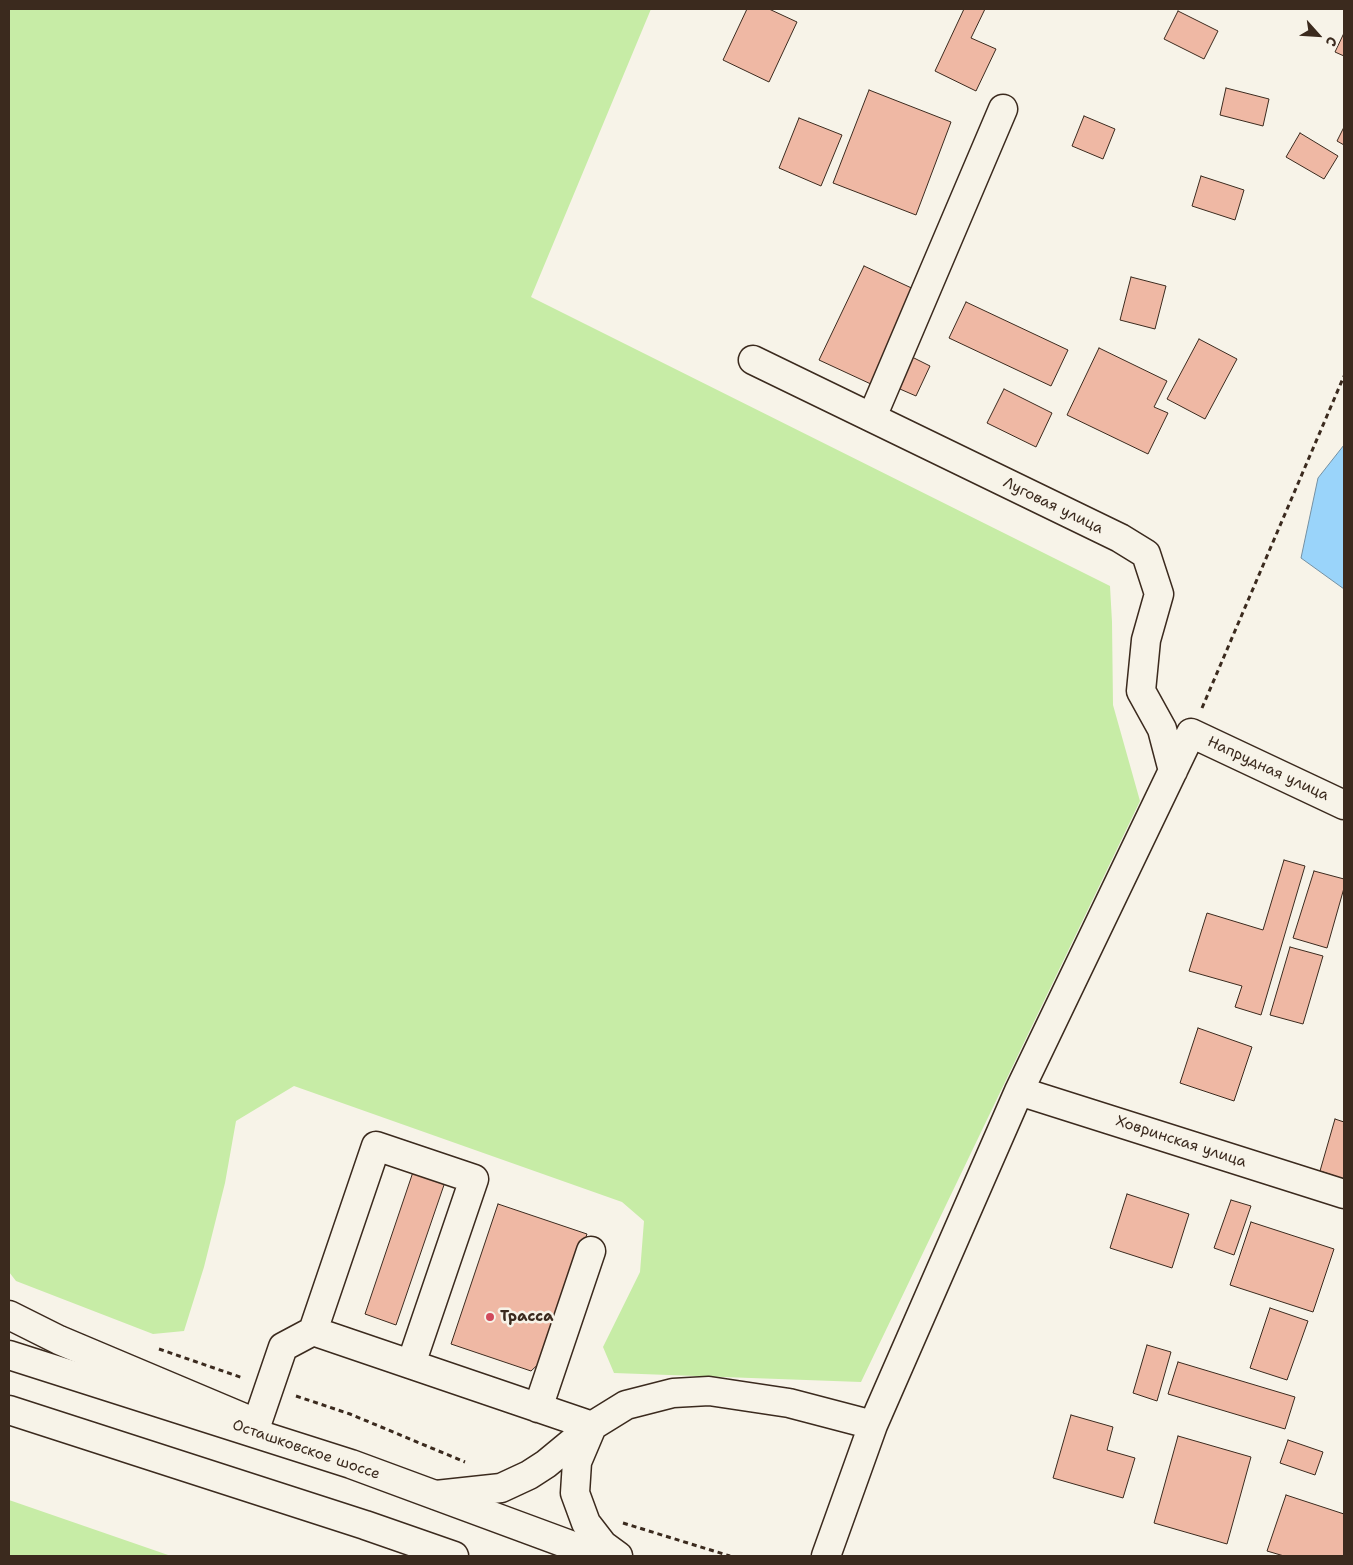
<!DOCTYPE html>
<html>
<head>
<meta charset="utf-8">
<style>
	body { margin:0 }
	#map { position:relative; width:1353px; height:1565px; overflow:hidden; background:#f7f3e8; font-family:"Shantell Sans",sans-serif }
	canvas { display:block }
	.frame { position:absolute; inset:0; border:10px solid #3b2a1e; pointer-events:none }
	.north { position:absolute; left:1293px; top:10px; width:50px; height:50px; -webkit-text-stroke:4px #f7f3e8; paint-order:stroke; rotate:116deg; font-size:14px; font-weight:700; line-height:20px; text-align:center; color:#3b2a1e }
	.north::after { content:''; display:block; margin:auto; width:18px; height:22px; background:#3b2a1e; clip-path:polygon(50% 0,100% 100%,50% 72%,0 100%) }
</style>
</head>
<body>
<div id="map">
<canvas width="1353" height="1565"></canvas>
<div class="frame"></div>
<div class="north">С</div>
</div>
<script>
const ctx = document.querySelector('canvas').getContext('2d');
ctx.lineJoin = 'round';
function fillPath(path, color) {
  ctx.fillStyle = color;
  ctx.fill(path, 'evenodd');
}
function shape(rows) {
  const path = new Path2D();
  for (const r of rows) {
    path.moveTo(r[0], r[1]);
    for (let i = 2; i < r.length; i += 2) path.lineTo(r[i], r[i + 1]);
  }
  return path;
}
function strokePath(path, color, width, dash) {
  ctx.strokeStyle = color;
  ctx.lineWidth = width;
  ctx.lineCap = dash ? 'butt' : 'round';
  ctx.setLineDash(dash || []);
  ctx.stroke(path);
}
function drawText(font, color, halo, rows, align = 'center') {
  ctx.font = font + ' "Shantell Sans",sans-serif';
  ctx.lineWidth = 5;
  ctx.setLineDash([]);
  ctx.textBaseline = 'middle';
  ctx.strokeStyle = halo;
  ctx.fillStyle = color;
  for (const [text, x, y, turn = 0] of rows) {
    ctx.save();
    ctx.translate(x, y);
    ctx.rotate((+turn || 0) * Math.PI / 180);
    ctx.textAlign = isNaN(turn) ? turn : align;
    if (halo) ctx.strokeText(text, 0, 0);
    ctx.fillText(text, 0, 0);
    ctx.restore();
  }
}
fillPath(shape([
	[9,9,651,9,531,297,1110,586,1112,622,1113,705,1140,801,861,1382,614,1373,603,1347,640,1272,644,1221,622,1202,294,1086,236,1121,225,1183,204,1267,184,1331,153,1334,16,1281,9,1272],
	[9,1500,171,1556,9,1556]
]), '#c7eca6');
const water = shape([
	[1344,445,1344,589,1301,558,1318,478,1344,445]
]);
fillPath(water, '#9ad4fa');
strokePath(water, '#7490a2', 1);
const building = shape([
	[747,9,769,9,797,22,769,82,723,60,747,9],
	[964,9,985,9,971,38,996,49,976,91,935,71,964,9],
	[1178,11,1218,31,1204,59,1164,39,1178,11],
	[1344,33,1344,56,1335,52,1344,33],
	[1226,88,1269,99,1263,126,1220,115,1226,88],
	[869,90,951,122,916,215,833,183,869,90],
	[1084,116,1115,129,1103,159,1072,146,1084,116],
	[799,118,842,135,821,186,779,168,799,118],
	[1344,127,1344,145,1337,141,1344,127],
	[1300,133,1338,156,1324,179,1286,157,1300,133],
	[1201,176,1244,190,1235,220,1192,206,1201,176],
	[864,266,918,291,873,385,819,360,864,266],
	[1131,277,1166,286,1155,329,1120,320,1131,277],
	[966,302,1068,350,1051,386,949,338,966,302],
	[1199,339,1237,359,1205,419,1167,399,1199,339],
	[1099,348,1167,381,1154,407,1168,413,1148,454,1067,415,1099,348],
	[908,355,930,366,916,396,893,386,908,355],
	[1004,389,1052,413,1036,447,987,423,1004,389],
	[1284,860,1305,866,1261,1015,1235,1007,1242,986,1189,971,1207,913,1263,930,1284,860],
	[1314,871,1344,879,1344,888,1327,948,1293,938,1314,871],
	[1290,947,1323,956,1303,1024,1270,1015,1290,947],
	[1198,1028,1252,1047,1234,1101,1180,1083,1198,1028],
	[1335,1119,1344,1122,1344,1179,1320,1171,1335,1119],
	[413,1172,445,1182,396,1325,365,1314,413,1172],
	[1127,1194,1189,1214,1172,1268,1110,1248,1127,1194],
	[1231,1200,1251,1206,1234,1255,1214,1248,1231,1200],
	[498,1204,587,1234,545,1358,531,1371,451,1344,498,1204],
	[1251,1222,1334,1249,1313,1312,1230,1285,1251,1222],
	[1270,1308,1308,1321,1287,1380,1250,1368,1270,1308],
	[1147,1345,1171,1352,1157,1401,1133,1393,1147,1345],
	[1178,1362,1295,1397,1285,1429,1168,1394,1178,1362],
	[1071,1415,1113,1427,1107,1450,1135,1458,1123,1498,1053,1478,1071,1415],
	[1178,1436,1251,1457,1227,1544,1154,1523,1178,1436],
	[1288,1440,1323,1452,1315,1475,1280,1463,1288,1440],
	[1286,1495,1344,1514,1344,1556,1284,1556,1267,1551,1286,1495]
]);
fillPath(building, '#efb8a4');
strokePath(building, '#3b2a1e', 1);
const minor = shape([
	[753,360,1120,538,1146,554,1159,594,1146,640,1141,691,1162,729,1173,771],
	[872,417,1003,109],
	[1019,1091,1344,1194],
	[9,1315,59,1340,251,1421],
	[313,1331,376,1146,474,1179,411,1364],
	[538,1408,591,1251],
	[591,1429,577,1462,575,1493,586,1523,603,1545,618,1556],
	[254,1432,283,1347,313,1331,592,1426],
	[436,1495,501,1488,529,1475,546,1464,592,1426,626,1405,673,1393,709,1391,789,1403,873,1425],
	[826,1556,873,1425,1019,1091,1191,733,1344,805]
]);
const major = shape([
	[9,1355,351,1464,600,1556],
	[9,1410,365,1525,454,1556]
]);
strokePath(minor, '#3b2a1e', 31);
strokePath(major, '#3b2a1e', 31);
strokePath(shape([
	[1202,708,1344,376],
	[159,1349,243,1378],
	[296,1396,350,1414,465,1462],
	[623,1523,730,1556]
]), '#3b2a1e', 3, [5, 4]);
strokePath(minor, '#f7f3e8', 28);
strokePath(major, '#f7f3e8', 28);
for (const [x, y, r, color] of [
	[490,1317,5,"#d1495b"]
]) {
  const dot = new Path2D();
  dot.arc(x, y, r, 0, 2 * Math.PI);
  ctx.fillStyle = color;
  ctx.fill(dot);
  strokePath(dot, '#f7f3e8', 2);
}
drawText('15px', '#3b2a1e', '#f7f3e8', [
	["Луговая улица",1053,506,26],
	["Напрудная улица",1268,769,25],
	["Ховринская улица",1181,1142,18],
	["Осташковское шоссе",306,1450,19]
]);
drawText('bold 15px', '#3b2a1e', '#f7f3e8', [
	["Трасса",500,1317]
], 'left');
</script>
</body>
</html>
